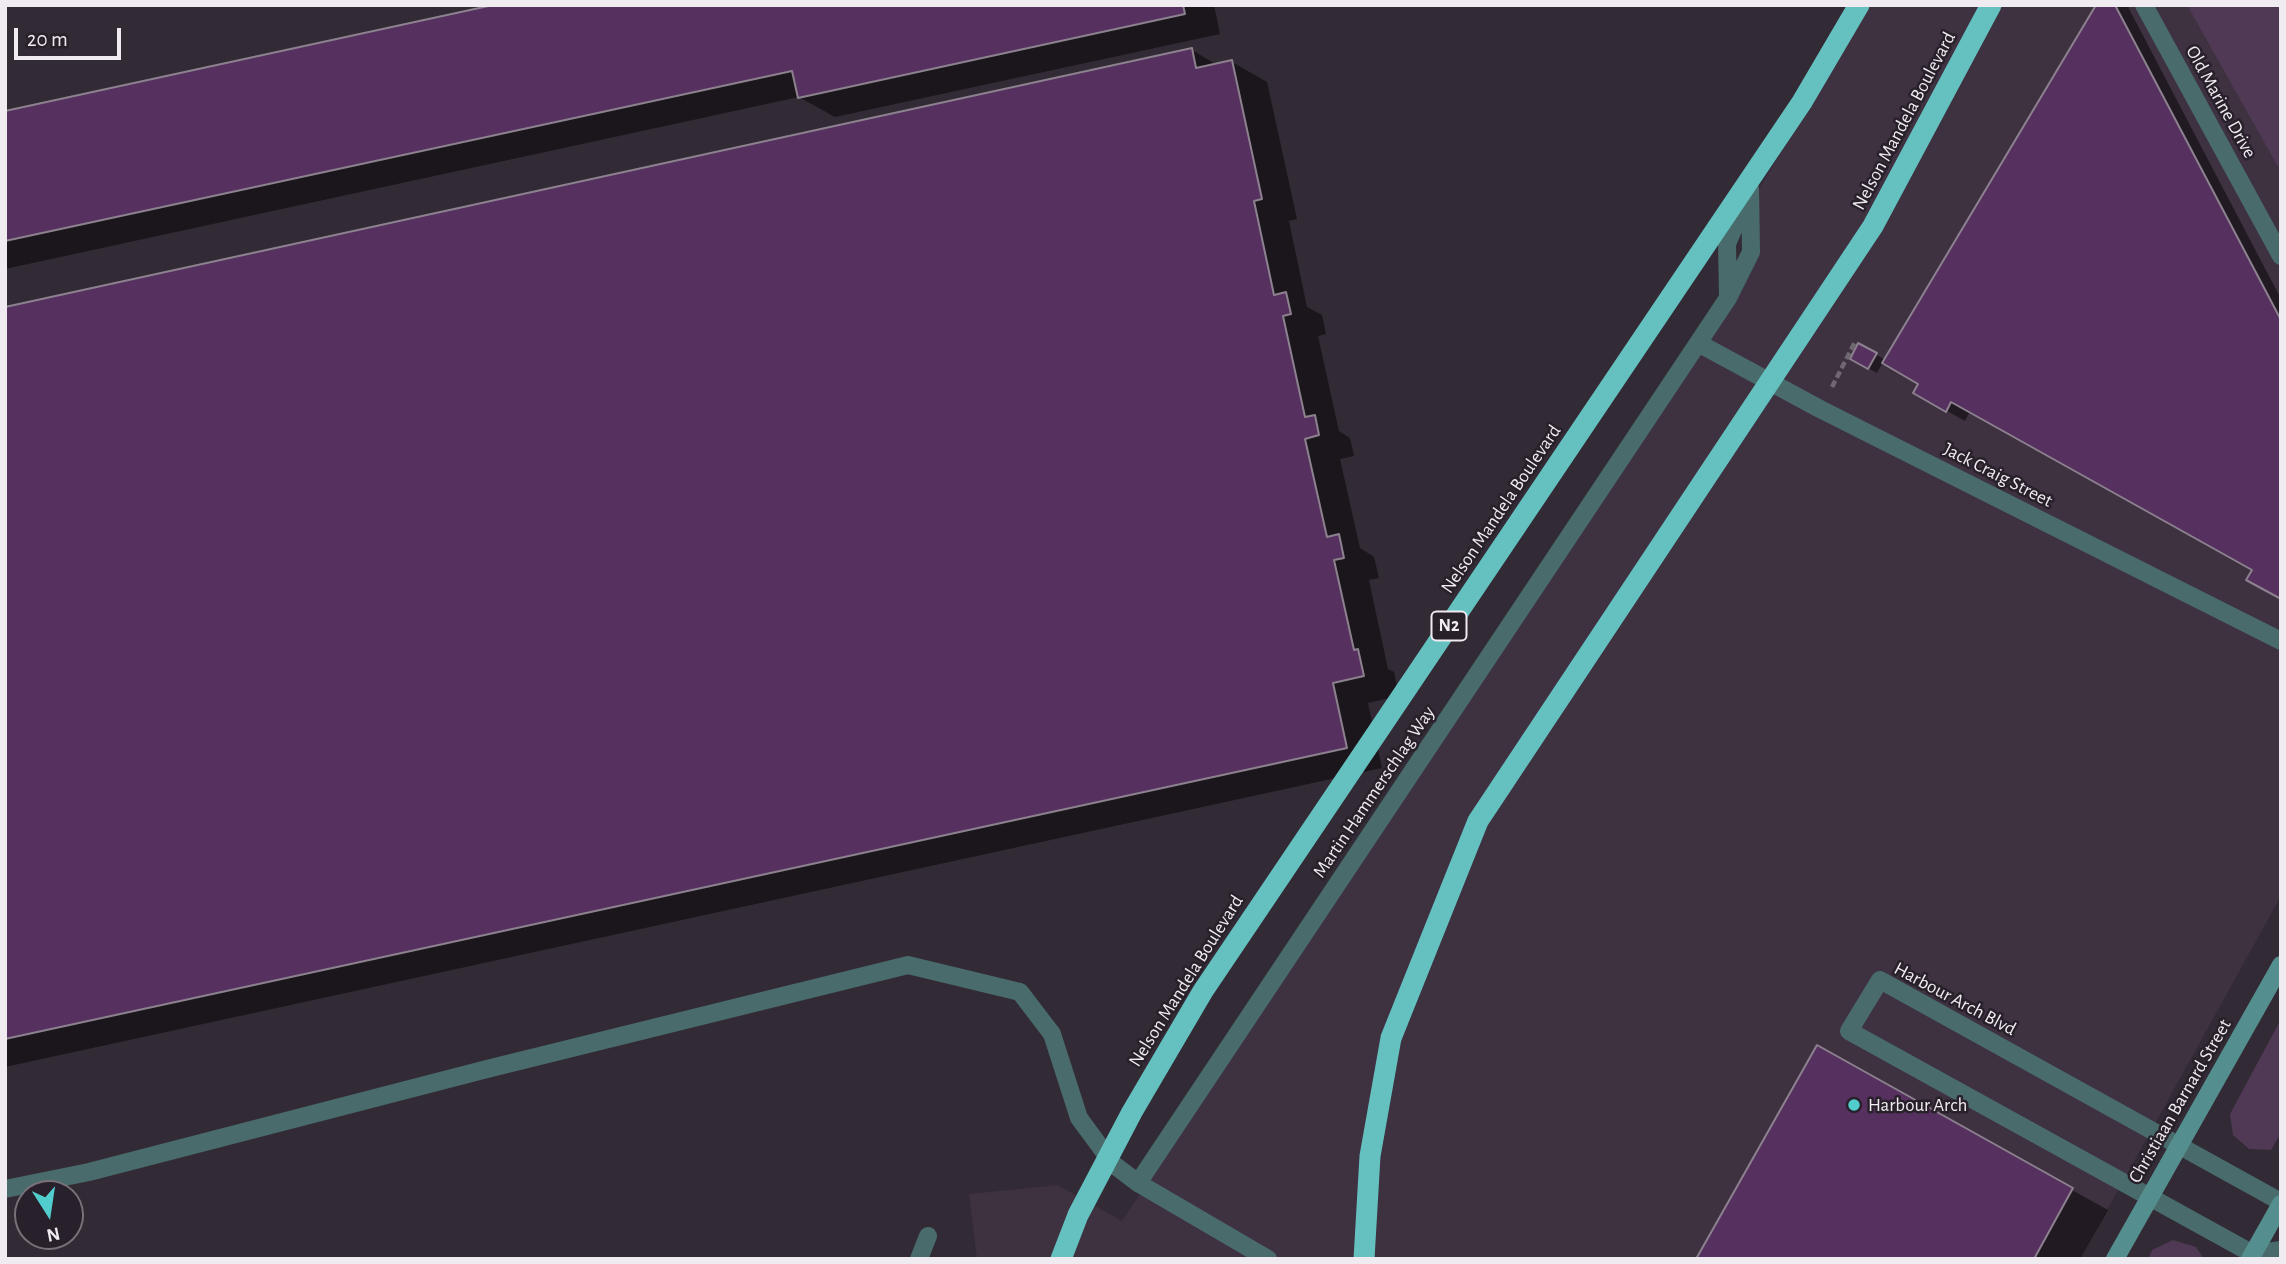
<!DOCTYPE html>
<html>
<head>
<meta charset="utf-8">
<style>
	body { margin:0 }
	#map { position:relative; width:2286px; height:1264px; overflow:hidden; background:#322a34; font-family:"Alegreya Sans",sans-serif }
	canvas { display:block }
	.frame { position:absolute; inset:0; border:7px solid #f0eaf1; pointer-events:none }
	.north { position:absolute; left:14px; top:1180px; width:70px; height:70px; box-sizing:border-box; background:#28202a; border:2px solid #78717a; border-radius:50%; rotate:168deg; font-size:19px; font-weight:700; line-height:28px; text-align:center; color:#f0eaf1 }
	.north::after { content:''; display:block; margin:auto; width:24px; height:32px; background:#52cdce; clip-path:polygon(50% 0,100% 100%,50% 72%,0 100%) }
	.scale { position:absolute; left:14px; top:28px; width:107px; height:32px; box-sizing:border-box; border:4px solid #f0eaf1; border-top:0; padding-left:9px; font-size:21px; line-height:24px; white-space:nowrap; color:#f0eaf1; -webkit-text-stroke:5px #28202a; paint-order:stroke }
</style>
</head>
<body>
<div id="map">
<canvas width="2286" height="1264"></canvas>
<div class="frame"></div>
<div class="north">N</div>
<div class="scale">20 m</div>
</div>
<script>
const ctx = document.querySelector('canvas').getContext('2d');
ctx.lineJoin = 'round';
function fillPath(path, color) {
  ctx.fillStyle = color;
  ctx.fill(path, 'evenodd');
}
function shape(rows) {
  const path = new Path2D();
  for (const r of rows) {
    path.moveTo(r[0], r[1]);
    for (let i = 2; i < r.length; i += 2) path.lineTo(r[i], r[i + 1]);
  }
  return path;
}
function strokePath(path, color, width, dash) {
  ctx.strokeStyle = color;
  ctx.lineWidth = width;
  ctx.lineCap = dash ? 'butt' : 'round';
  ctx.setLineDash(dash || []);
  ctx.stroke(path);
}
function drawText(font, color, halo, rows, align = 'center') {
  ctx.font = font + ' "Alegreya Sans",sans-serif';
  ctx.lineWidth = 5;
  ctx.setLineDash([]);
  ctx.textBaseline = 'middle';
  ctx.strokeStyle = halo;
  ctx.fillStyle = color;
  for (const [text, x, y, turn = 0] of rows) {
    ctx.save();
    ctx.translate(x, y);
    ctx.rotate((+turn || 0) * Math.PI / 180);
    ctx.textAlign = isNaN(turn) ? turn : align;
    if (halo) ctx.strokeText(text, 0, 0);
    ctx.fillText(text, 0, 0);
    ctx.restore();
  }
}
fillPath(shape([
	[1871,5,2281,5,2281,896,2080,1259,977,1259,969,1194,1058,1185,1122,1221,1735,302,1758,190]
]), '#3e3140');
fillPath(shape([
	[2187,5,2281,5,2281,172],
	[2281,1019,2281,1133,2271,1150,2249,1149,2233,1135,2230,1114],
	[2173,1240,2196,1247,2204,1259,2148,1259,2152,1250]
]), '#4f3954');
fillPath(shape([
	[502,5,1214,5,1220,34,835,117,799,97,5,269,5,113],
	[2098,5,2127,5,2281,299,2281,597,2254,569,1970,411,1965,421,1915,393,1921,383,1883,362,1877,373,1852,359,1859,346,1886,360],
	[1192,50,1217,65,1232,62,1267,82,1297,219,1289,221,1307,307,1322,315,1326,334,1318,336,1339,431,1350,438,1354,456,1340,459,1360,548,1374,557,1379,578,1369,580,1388,669,1394,672,1399,696,1368,703,1382,768,5,1067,5,309],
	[1817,1048,2108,1210,2080,1259,1698,1259]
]), '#0007');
const building = shape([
	[493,5,1183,5,1185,14,798,98,792,71,5,241,5,111,493,5],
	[2096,5,2115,5,2281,320,2281,599,2246,580,2252,570,1951,402,1946,412,1913,393,1918,384,1882,363,2096,5],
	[1192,48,1196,68,1232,60,1262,199,1254,201,1274,295,1286,292,1291,314,1283,316,1305,417,1315,415,1319,435,1305,439,1327,537,1339,534,1344,558,1334,560,1354,650,1358,649,1364,676,1333,683,1347,748,5,1039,5,307,1192,48],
	[1858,343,1877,353,1868,369,1850,359,1858,343],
	[1817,1045,2073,1188,2034,1259,1696,1259,1817,1045]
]);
fillPath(building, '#56315f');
strokePath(building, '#8c818e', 2);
strokePath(shape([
	[1832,387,1855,342]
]), '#6f6871', 4.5, [7, 3.5]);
strokePath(shape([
	[5,1189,89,1172,487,1069,908,965,1020,992,1052,1034,1079,1118,1113,1164,1138,1183],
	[919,1259,928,1236]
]), '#496b6b', 18);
strokePath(shape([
	[2144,5,2281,256],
	[1728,295,1727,244,1747,197],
	[1698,343,1820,409,2281,641],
	[2281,1202,1880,980,1849,1031,2253,1254,2281,1250],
	[1268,1259,1138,1183,1728,298,1751,252,1750,188]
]), '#496b6b', 18);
strokePath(shape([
	[2115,1259,2281,965],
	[2250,1259,2281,1204]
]), '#558e8e', 18);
strokePath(shape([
	[1061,1259,1078,1215,1132,1112,1203,991,1802,102,1859,5],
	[1364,1259,1370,1156,1391,1038,1478,821,1873,226,1991,5]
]), '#65c0c0', 21);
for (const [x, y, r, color] of [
	[1854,1105,7,"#52cdce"]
]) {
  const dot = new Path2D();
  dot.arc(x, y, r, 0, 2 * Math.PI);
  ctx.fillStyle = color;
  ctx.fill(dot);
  strokePath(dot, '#28202a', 2.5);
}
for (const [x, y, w] of [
	[1449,626,35]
]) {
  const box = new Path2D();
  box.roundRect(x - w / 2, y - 14.5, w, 29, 5);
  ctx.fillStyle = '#28202a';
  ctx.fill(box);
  strokePath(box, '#f0eaf1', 2);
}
drawText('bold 18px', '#f0eaf1', null, [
	["N2",1449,626]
]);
drawText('19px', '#f0eaf1', '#28202a', [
	["Old Marine Drive",2221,102,61],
	["Nelson Mandela Boulevard",1904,121,-62],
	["Jack Craig Street",1998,475,27],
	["Nelson Mandela Boulevard",1501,509,-56],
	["Martin Hammerschlag Way",1374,792,-56],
	["Nelson Mandela Boulevard",1186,981,-58],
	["Harbour Arch Blvd",1955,999,28],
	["Christiaan Barnard Street",2180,1101,-60]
]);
drawText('19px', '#f0eaf1', '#28202a', [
	["Harbour Arch",1868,1105]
], 'left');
</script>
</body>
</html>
